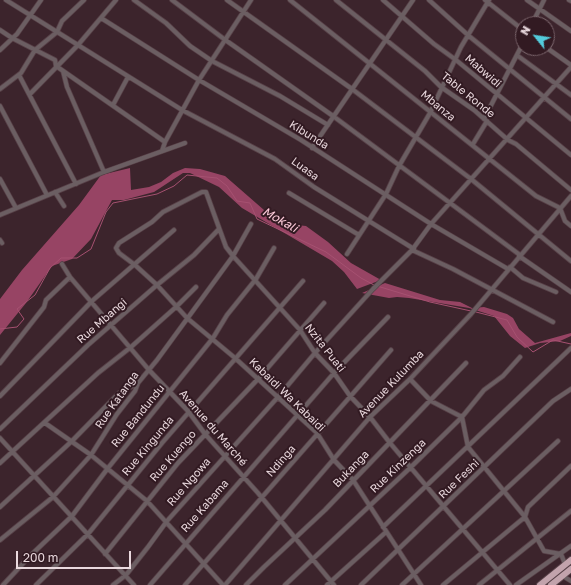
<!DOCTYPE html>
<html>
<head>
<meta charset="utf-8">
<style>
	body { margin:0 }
	#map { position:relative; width:571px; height:585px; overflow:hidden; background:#3c242c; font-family:"Golos Text",sans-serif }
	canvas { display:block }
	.north { position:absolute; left:515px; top:16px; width:40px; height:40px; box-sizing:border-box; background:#321a22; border:1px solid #7c666d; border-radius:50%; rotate:300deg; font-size:11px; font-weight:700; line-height:16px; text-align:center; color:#ead9de }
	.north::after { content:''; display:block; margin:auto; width:14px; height:18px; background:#53cbdb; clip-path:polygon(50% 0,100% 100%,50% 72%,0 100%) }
	.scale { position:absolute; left:16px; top:551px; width:115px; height:18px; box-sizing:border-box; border:2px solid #ead9de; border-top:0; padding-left:5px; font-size:12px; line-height:14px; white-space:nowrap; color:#ead9de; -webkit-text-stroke:3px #321a22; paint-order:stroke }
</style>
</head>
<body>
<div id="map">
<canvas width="571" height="585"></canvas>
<div class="north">N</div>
<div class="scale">200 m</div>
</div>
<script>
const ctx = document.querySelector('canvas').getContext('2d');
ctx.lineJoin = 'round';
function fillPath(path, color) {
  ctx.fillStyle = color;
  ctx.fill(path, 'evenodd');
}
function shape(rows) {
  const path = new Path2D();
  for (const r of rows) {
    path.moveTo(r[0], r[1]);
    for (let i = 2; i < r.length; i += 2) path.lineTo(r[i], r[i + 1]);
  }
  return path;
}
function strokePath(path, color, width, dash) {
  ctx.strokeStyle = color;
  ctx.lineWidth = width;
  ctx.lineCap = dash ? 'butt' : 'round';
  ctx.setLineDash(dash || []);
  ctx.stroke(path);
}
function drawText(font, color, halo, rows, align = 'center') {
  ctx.font = font + ' "Golos Text",sans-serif';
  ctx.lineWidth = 4;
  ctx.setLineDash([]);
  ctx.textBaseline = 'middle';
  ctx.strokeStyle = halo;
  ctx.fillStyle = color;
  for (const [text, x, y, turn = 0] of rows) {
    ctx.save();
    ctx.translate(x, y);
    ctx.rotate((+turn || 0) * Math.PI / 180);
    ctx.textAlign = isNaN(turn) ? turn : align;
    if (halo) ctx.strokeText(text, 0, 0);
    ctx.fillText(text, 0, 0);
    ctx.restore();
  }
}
fillPath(shape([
	[130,168,131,190,149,187,161,182,173,173,185,168,200,169,225,176,264,210,287,224,306,226,328,242,351,263,381,280,357,289,344,272,332,261,242,208,219,187,190,173,183,173,154,192,124,200,112,200,91,239,72,259,52,266,26,303,0,335,0,299,22,270,79,205,101,175],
	[385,283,440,300,460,302,472,308,484,307,507,314,513,318,519,329,535,343,571,333,571,336,560,341,540,343,525,348,510,336,494,316,469,308,409,298,397,297,389,298,362,293]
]), '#974464');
strokePath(shape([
	[377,286,430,302,471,311],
	[476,312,507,320,517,337,533,352,553,340,571,344],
	[0,329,17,327,24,319,17,309,35,295,50,268,61,258,77,258,91,249,106,212,113,203,157,194,174,186,187,175,217,178,227,186,237,201,250,203,257,219,326,252,361,278,374,285]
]), '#a65171', 1);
const minor = shape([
	[6,0,182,110,275,159,314,187,414,249],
	[134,0,166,23,190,46,212,61,280,96,328,125],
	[172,0,224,39,333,116,520,255],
	[227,0,352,89,471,179,571,261],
	[290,0,536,196,560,208,565,221,571,226],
	[336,0,425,71,441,87,474,110,508,140,516,144,571,190],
	[383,0,434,44,456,60,571,155],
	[429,0,469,36,571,119],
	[485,0,523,30],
	[527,0,571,31],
	[569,0,571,1],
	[101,18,199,80,301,140,431,224,508,269],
	[532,24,544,0],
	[0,30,12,38,55,60,56,66],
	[547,48,571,65],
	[0,50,17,34,41,0],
	[518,56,571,95],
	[56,66,165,142],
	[63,71,67,87,104,172],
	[19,75,76,184],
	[0,89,21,73,35,50,57,32,62,21,84,0],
	[30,94,78,45,116,0],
	[113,105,128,77],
	[0,106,47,195],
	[484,119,523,43],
	[473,144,487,121],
	[312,148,413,0],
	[162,151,165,142,199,80,251,0],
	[0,179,16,208],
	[55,192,64,206],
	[289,193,359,235],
	[0,215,104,172,185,143],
	[0,240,2,243],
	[412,250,453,269,553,322],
	[347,254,386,194,399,166,430,113,461,47,489,0],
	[519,256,571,292],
	[62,264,70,277,149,370,188,411,205,434,258,493,334,585],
	[510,267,523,278,556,292],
	[0,363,44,307,46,300,70,277],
	[410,379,431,401,462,417,468,447,525,517,544,551,561,554,565,564],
	[0,396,92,301,174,230],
	[45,423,91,455,147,501,223,585],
	[0,429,88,345,157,285,194,255,219,229],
	[0,438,134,585],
	[0,463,98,373,131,347,176,307,196,287],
	[0,507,72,441,119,393,138,383],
	[383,527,571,348],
	[0,540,53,497,91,455,117,414,135,391,138,383,157,360,233,256,251,224],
	[105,554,178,463,258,379,324,303],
	[566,578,571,581],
	[3,585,31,555,72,516,108,468,213,338,227,315,256,279,274,248],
	[36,585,88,534,162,443,303,281],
	[113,585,126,575,148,547,167,521,278,397,315,353,373,289,412,250,431,224,571,67],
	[150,585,334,373,388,317],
	[185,585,391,350],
	[225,585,370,417,410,379,471,314,571,196],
	[246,585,264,567,325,510,466,363],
	[285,585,410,468,462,417,484,390,503,376,520,357],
	[327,585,386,532],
	[361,585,553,401,571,389],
	[402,585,558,441],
	[421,585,353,480,334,460,317,433,235,358,187,318,157,285,135,265,119,253,116,248,119,243,152,222,163,212,202,192,206,192,226,247,233,256,300,330,315,353,334,373,350,396,370,417,390,443,510,585],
	[443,585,514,526,525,517,528,507,571,466],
	[479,585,571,511],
	[516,585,571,546]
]);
const highway = shape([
	[540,585,571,560],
	[551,585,571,569]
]);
strokePath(minor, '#584148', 5.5);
strokePath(highway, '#584148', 8);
strokePath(minor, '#6b5e62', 4);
strokePath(highway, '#c2a3ac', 6);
drawText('11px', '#ead9de', '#321a22', [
	["Mabwidi",483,71,41],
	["Table Ronde",468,95,39],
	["Mbanza",438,106,40],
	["Kibunda",309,135,32],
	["Luasa",305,169,36],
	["Rue Mbangi",102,321,-41],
	["Nzita Puati",325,348,52],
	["Avenue Kulumba",391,384,-46],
	["Kabaidi Wa Kabaidi",287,395,44],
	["Rue Katanga",117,400,-55],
	["Rue Bandundu",138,416,-51],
	["Avenue du Marché",213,428,49],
	["Rue Kingunda",148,446,-50],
	["Rue Kuengo",173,456,-49],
	["Ndinga",281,461,-49],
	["Rue Kinzenga",398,466,-44],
	["Bukanga",351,469,-46],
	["Rue Feshi",459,479,-44],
	["Rue Ngowa",189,482,-49],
	["Rue Kabama",205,506,-49]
]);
drawText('italic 12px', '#fccad9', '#321a22', [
	["Mokali",280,220,29]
]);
</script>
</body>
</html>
